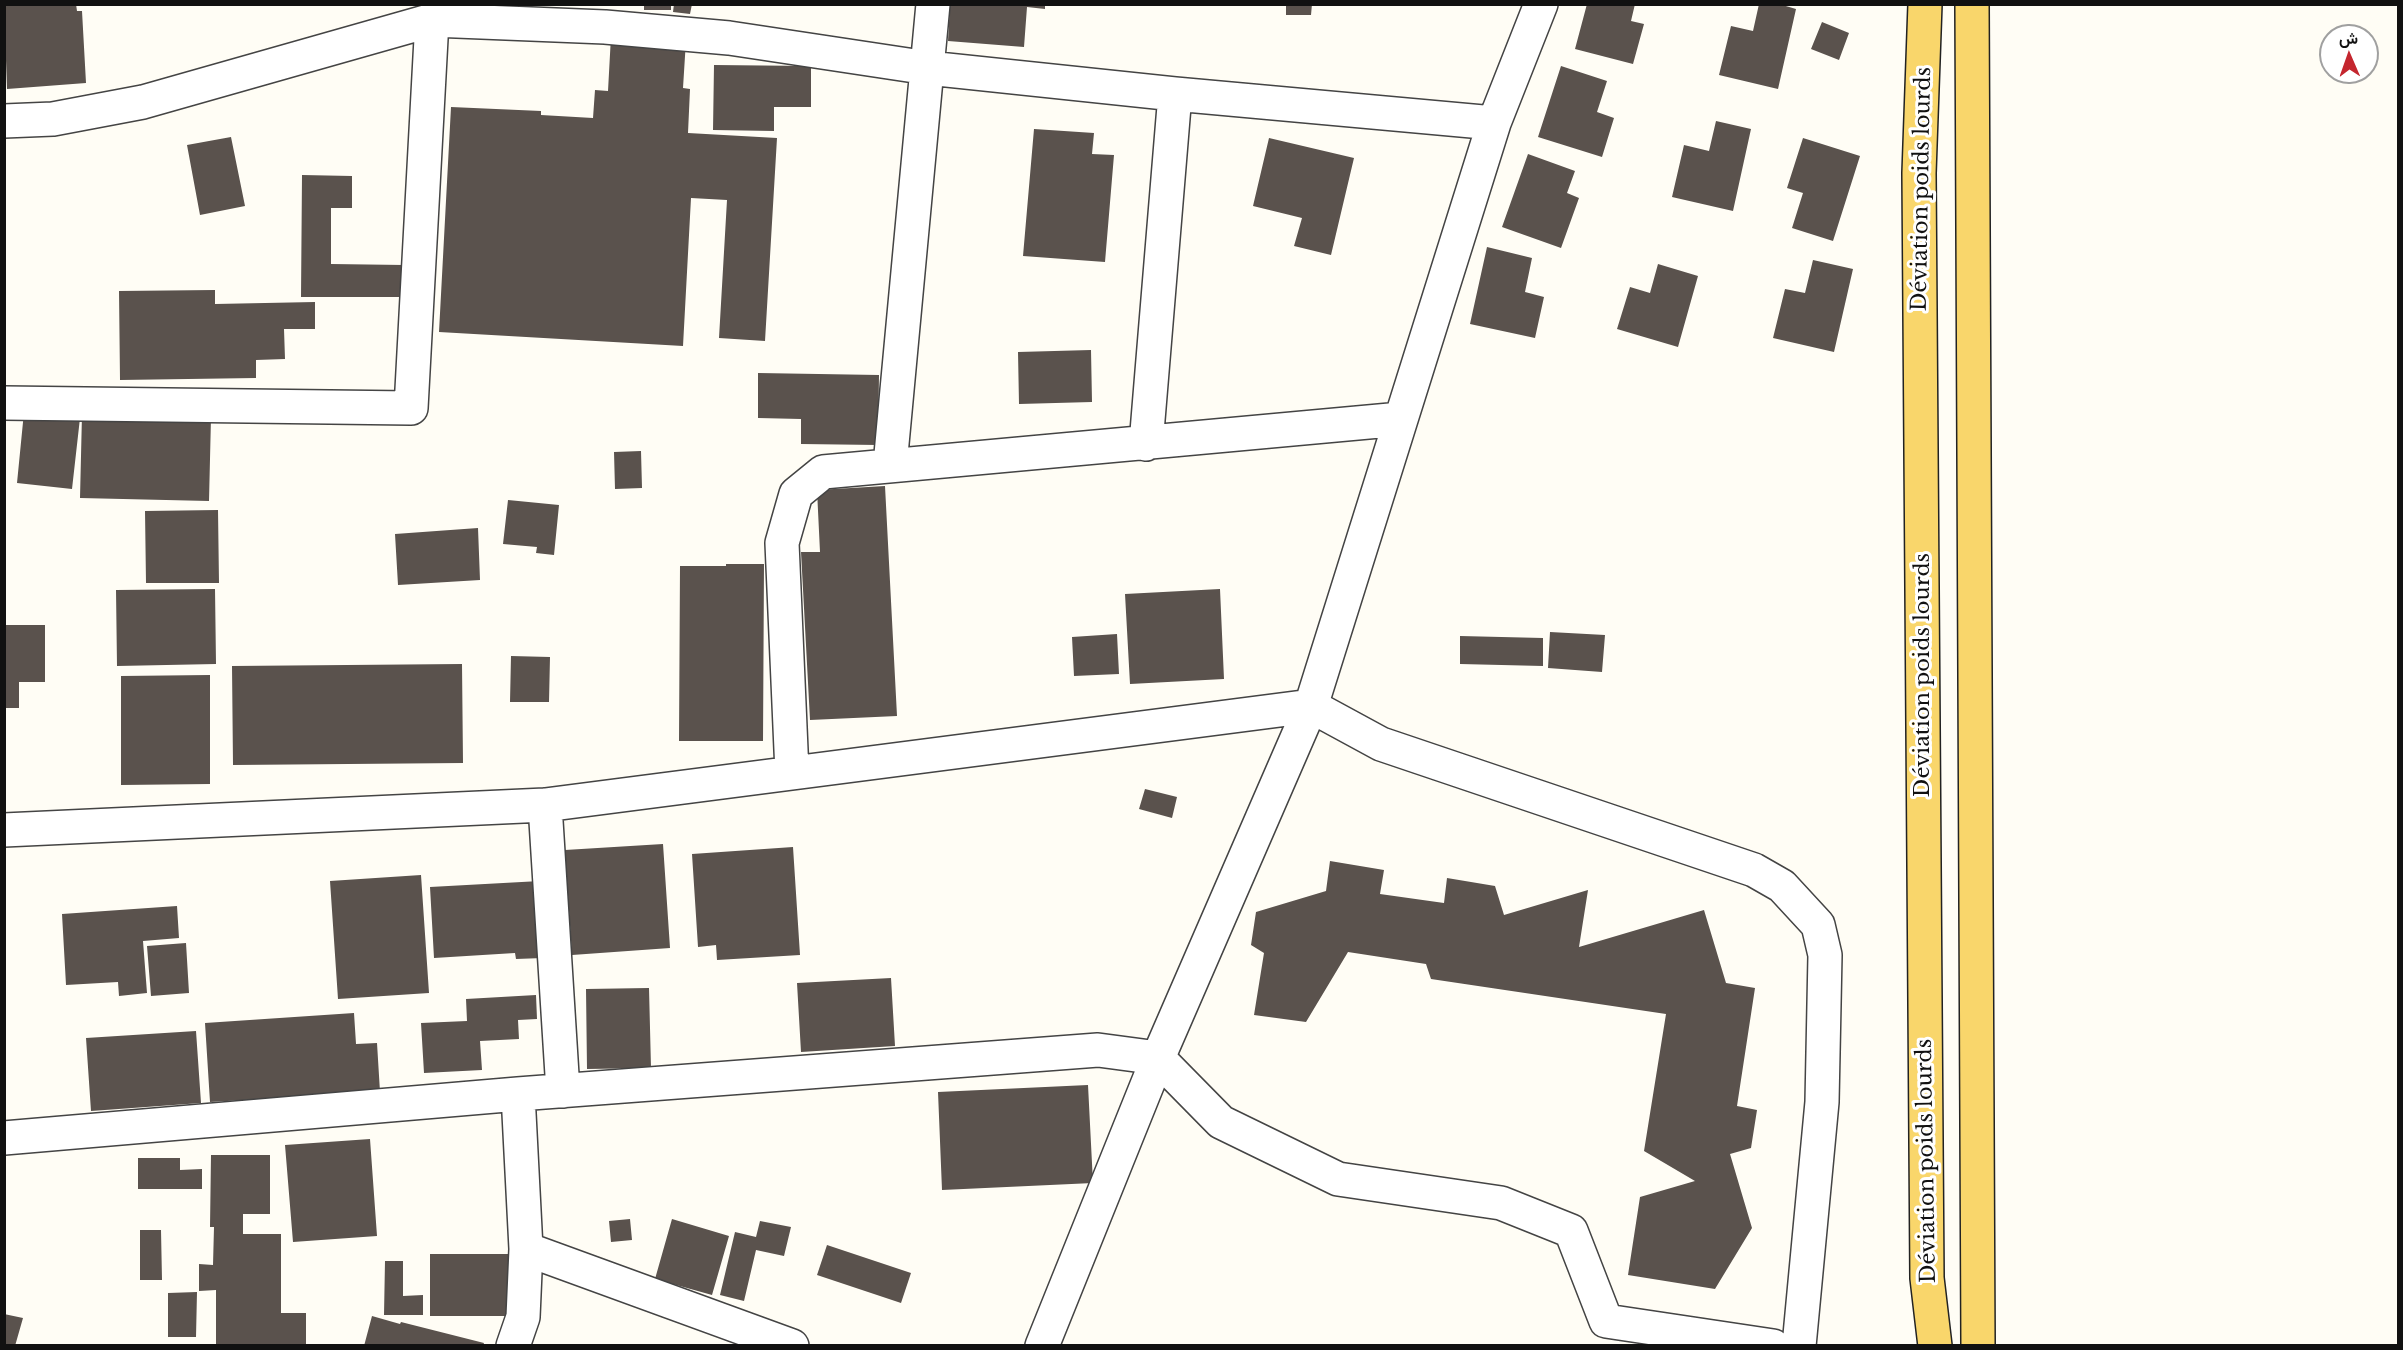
<!DOCTYPE html>
<html>
<head>
<meta charset="utf-8">
<style>
	body { margin:0 }
	#map { position:relative; width:2403px; height:1350px; overflow:hidden; background:#fffdf5; font-family:"Libre Baskerville",Vazirmatn,serif }
	canvas { display:block }
	.frame { position:absolute; inset:0; border:6px solid #111; pointer-events:none }
	.north { position:absolute; left:2319px; top:24px; width:60px; height:60px; box-sizing:border-box; background:#fff; border:2px solid #a0a0a0; border-radius:50%; rotate:358deg; font-size:16px; font-weight:700; line-height:24px; text-align:center; color:#111 }
	.north::after { content:''; display:block; margin:auto; width:21px; height:27px; background:#c4262e; clip-path:polygon(50% 0,100% 100%,50% 72%,0 100%) }
</style>
</head>
<body>
<div id="map">
<canvas width="2403" height="1350"></canvas>
<div class="frame"></div>
<div class="north">ش</div>
</div>
<script>
const ctx = document.querySelector('canvas').getContext('2d');
ctx.lineJoin = 'round';
function fillPath(path, color) {
  ctx.fillStyle = color;
  ctx.fill(path, 'evenodd');
}
function shape(rows) {
  const path = new Path2D();
  for (const r of rows) {
    path.moveTo(r[0], r[1]);
    for (let i = 2; i < r.length; i += 2) path.lineTo(r[i], r[i + 1]);
  }
  return path;
}
function strokePath(path, color, width, dash) {
  ctx.strokeStyle = color;
  ctx.lineWidth = width;
  ctx.lineCap = dash ? 'butt' : 'round';
  ctx.setLineDash(dash || []);
  ctx.stroke(path);
}
function drawText(font, color, halo, rows, align = 'center') {
  ctx.font = font + ' "Libre Baskerville",serif';
  ctx.lineWidth = 6;
  ctx.setLineDash([]);
  ctx.textBaseline = 'middle';
  ctx.strokeStyle = halo;
  ctx.fillStyle = color;
  for (const [text, x, y, turn = 0] of rows) {
    ctx.save();
    ctx.translate(x, y);
    ctx.rotate((+turn || 0) * Math.PI / 180);
    ctx.textAlign = isNaN(turn) ? turn : align;
    if (halo) ctx.strokeText(text, 0, 0);
    ctx.fillText(text, 0, 0);
    ctx.restore();
  }
}
fillPath(shape([
	[4,4,76,4,77,11,82,11,86,83,7,89],
	[644,4,671,4,671,10,644,10],
	[674,4,692,4,690,14,673,12],
	[950,4,1045,4,1045,9,1027,7,1024,47,948,41],
	[1286,4,1312,4,1311,15,1286,15],
	[1587,4,1635,4,1631,21,1644,24,1633,64,1575,49],
	[1759,4,1779,4,1796,9,1778,89,1719,75,1731,26,1753,31],
	[1822,22,1849,33,1839,60,1811,49],
	[611,36,686,40,683,88,690,89,688,133,777,138,765,341,719,338,727,200,691,198,683,346,439,332,451,107,541,111,541,115,593,118,595,90,608,91],
	[714,65,811,66,811,107,774,107,774,131,713,130],
	[1561,66,1607,81,1597,112,1614,118,1602,157,1538,137],
	[1716,121,1751,129,1733,211,1672,197,1684,145,1709,151],
	[1034,129,1094,133,1092,154,1114,155,1105,262,1023,256],
	[231,137,245,206,200,215,187,145],
	[1269,138,1354,158,1331,255,1294,246,1302,218,1253,206],
	[1803,138,1860,156,1833,241,1792,228,1803,193,1787,188],
	[1528,154,1575,171,1567,193,1579,198,1561,248,1502,227],
	[302,175,352,176,352,208,331,208,331,264,404,265,404,297,301,297],
	[1487,247,1532,258,1525,292,1544,297,1535,338,1470,324],
	[1813,260,1853,269,1834,352,1773,338,1785,289,1805,293],
	[1658,264,1698,276,1678,347,1617,329,1630,287,1650,293],
	[215,290,215,304,315,302,315,329,284,329,285,359,256,360,256,378,120,380,119,291],
	[1091,350,1092,402,1019,404,1018,352],
	[758,373,879,375,878,445,801,444,801,419,758,418],
	[24,412,80,418,72,489,17,483],
	[82,414,211,417,209,501,80,498],
	[641,451,642,488,615,489,614,452],
	[885,486,897,716,810,720,801,552,820,552,817,490],
	[508,500,559,505,554,555,536,553,537,547,503,544],
	[218,510,219,583,146,583,145,511],
	[478,528,480,580,398,585,395,534],
	[726,564,764,564,763,741,679,741,680,566,726,566],
	[215,589,216,664,117,666,116,590],
	[1220,589,1224,679,1130,684,1125,594],
	[4,625,45,625,45,682,19,682,19,708,4,708],
	[1550,632,1605,635,1602,672,1548,668],
	[1117,634,1119,674,1074,676,1072,637],
	[1460,636,1543,638,1543,666,1460,664],
	[511,656,550,657,549,702,510,702],
	[462,664,463,763,233,765,232,666],
	[210,675,210,784,121,785,121,676],
	[1145,789,1177,797,1172,818,1139,809],
	[663,844,670,948,572,955,565,850],
	[793,847,800,955,717,960,716,945,698,947,692,854],
	[1330,861,1384,870,1380,894,1444,903,1447,878,1495,886,1504,915,1588,890,1579,947,1704,910,1726,983,1755,988,1737,1106,1757,1110,1751,1148,1730,1154,1752,1228,1715,1289,1628,1275,1640,1197,1695,1181,1644,1151,1666,1014,1431,979,1426,964,1348,952,1306,1022,1254,1015,1264,953,1251,945,1256,912,1326,891],
	[421,875,429,993,338,999,330,881],
	[540,881,543,958,516,959,515,953,434,958,430,887],
	[177,906,179,938,143,941,147,993,119,996,118,982,66,985,62,914],
	[186,943,189,993,151,996,147,946],
	[891,978,895,1046,801,1052,797,983],
	[649,988,651,1068,587,1069,586,989],
	[536,995,537,1019,518,1020,519,1039,480,1041,482,1070,424,1073,421,1023,467,1021,466,999],
	[354,1013,356,1044,377,1043,380,1092,210,1102,205,1023],
	[196,1031,201,1103,91,1111,86,1038],
	[1088,1085,1093,1183,942,1190,938,1092],
	[370,1139,377,1236,293,1242,285,1145],
	[211,1155,270,1155,270,1214,243,1214,243,1234,281,1234,281,1313,306,1313,306,1346,216,1346,216,1290,199,1291,199,1264,213,1265,214,1227,210,1227],
	[138,1158,180,1158,180,1170,202,1169,202,1189,138,1189],
	[630,1219,632,1240,611,1242,609,1221],
	[672,1219,729,1236,712,1295,655,1279],
	[760,1221,791,1227,784,1256,756,1250,744,1301,720,1295,735,1232,756,1237],
	[140,1230,161,1230,162,1280,140,1280],
	[827,1245,911,1273,901,1303,817,1275],
	[430,1254,510,1254,510,1316,430,1316],
	[385,1261,403,1261,403,1296,423,1295,423,1315,384,1315],
	[197,1292,196,1337,168,1337,168,1293],
	[4,1314,23,1318,15,1346,4,1346],
	[372,1316,400,1324,401,1322,484,1343,483,1346,364,1346]
]), '#5a524d');
const minor = shape([
	[4,121,53,119,143,102,432,20,605,27,729,38,928,68,1175,94,1494,123],
	[4,403,411,408,432,20],
	[1146,444,1175,94],
	[890,465,933,4],
	[792,773,782,543,796,494,823,472,1401,419],
	[545,805,563,1091],
	[4,830,545,805,1311,706,1381,744,1754,870,1782,886,1818,925,1825,955,1822,1102,1799,1346],
	[4,1138,518,1094,1098,1050,1158,1058,1221,1122,1338,1179,1501,1203,1571,1231,1606,1321,1773,1346],
	[526,1249,792,1346],
	[513,1346,523,1317,526,1249,518,1094],
	[1042,1346,1158,1058,1311,706,1494,123,1541,4]
]);
const primary = shape([
	[1925,4,1919,173,1927,1278,1935,1346],
	[1972,4,1978,1346]
]);
strokePath(minor, '#444', 36);
strokePath(primary, '#222', 36);
strokePath(minor, '#fff', 33);
strokePath(primary, '#f9d66b', 33);
drawText('21px', '#111', '#fff', [
	["Déviation poids lourds",1922,189,-89],
	["Déviation poids lourds",1923,675,-90],
	["Déviation poids lourds",1927,1161,-91]
]);
</script>
</body>
</html>
